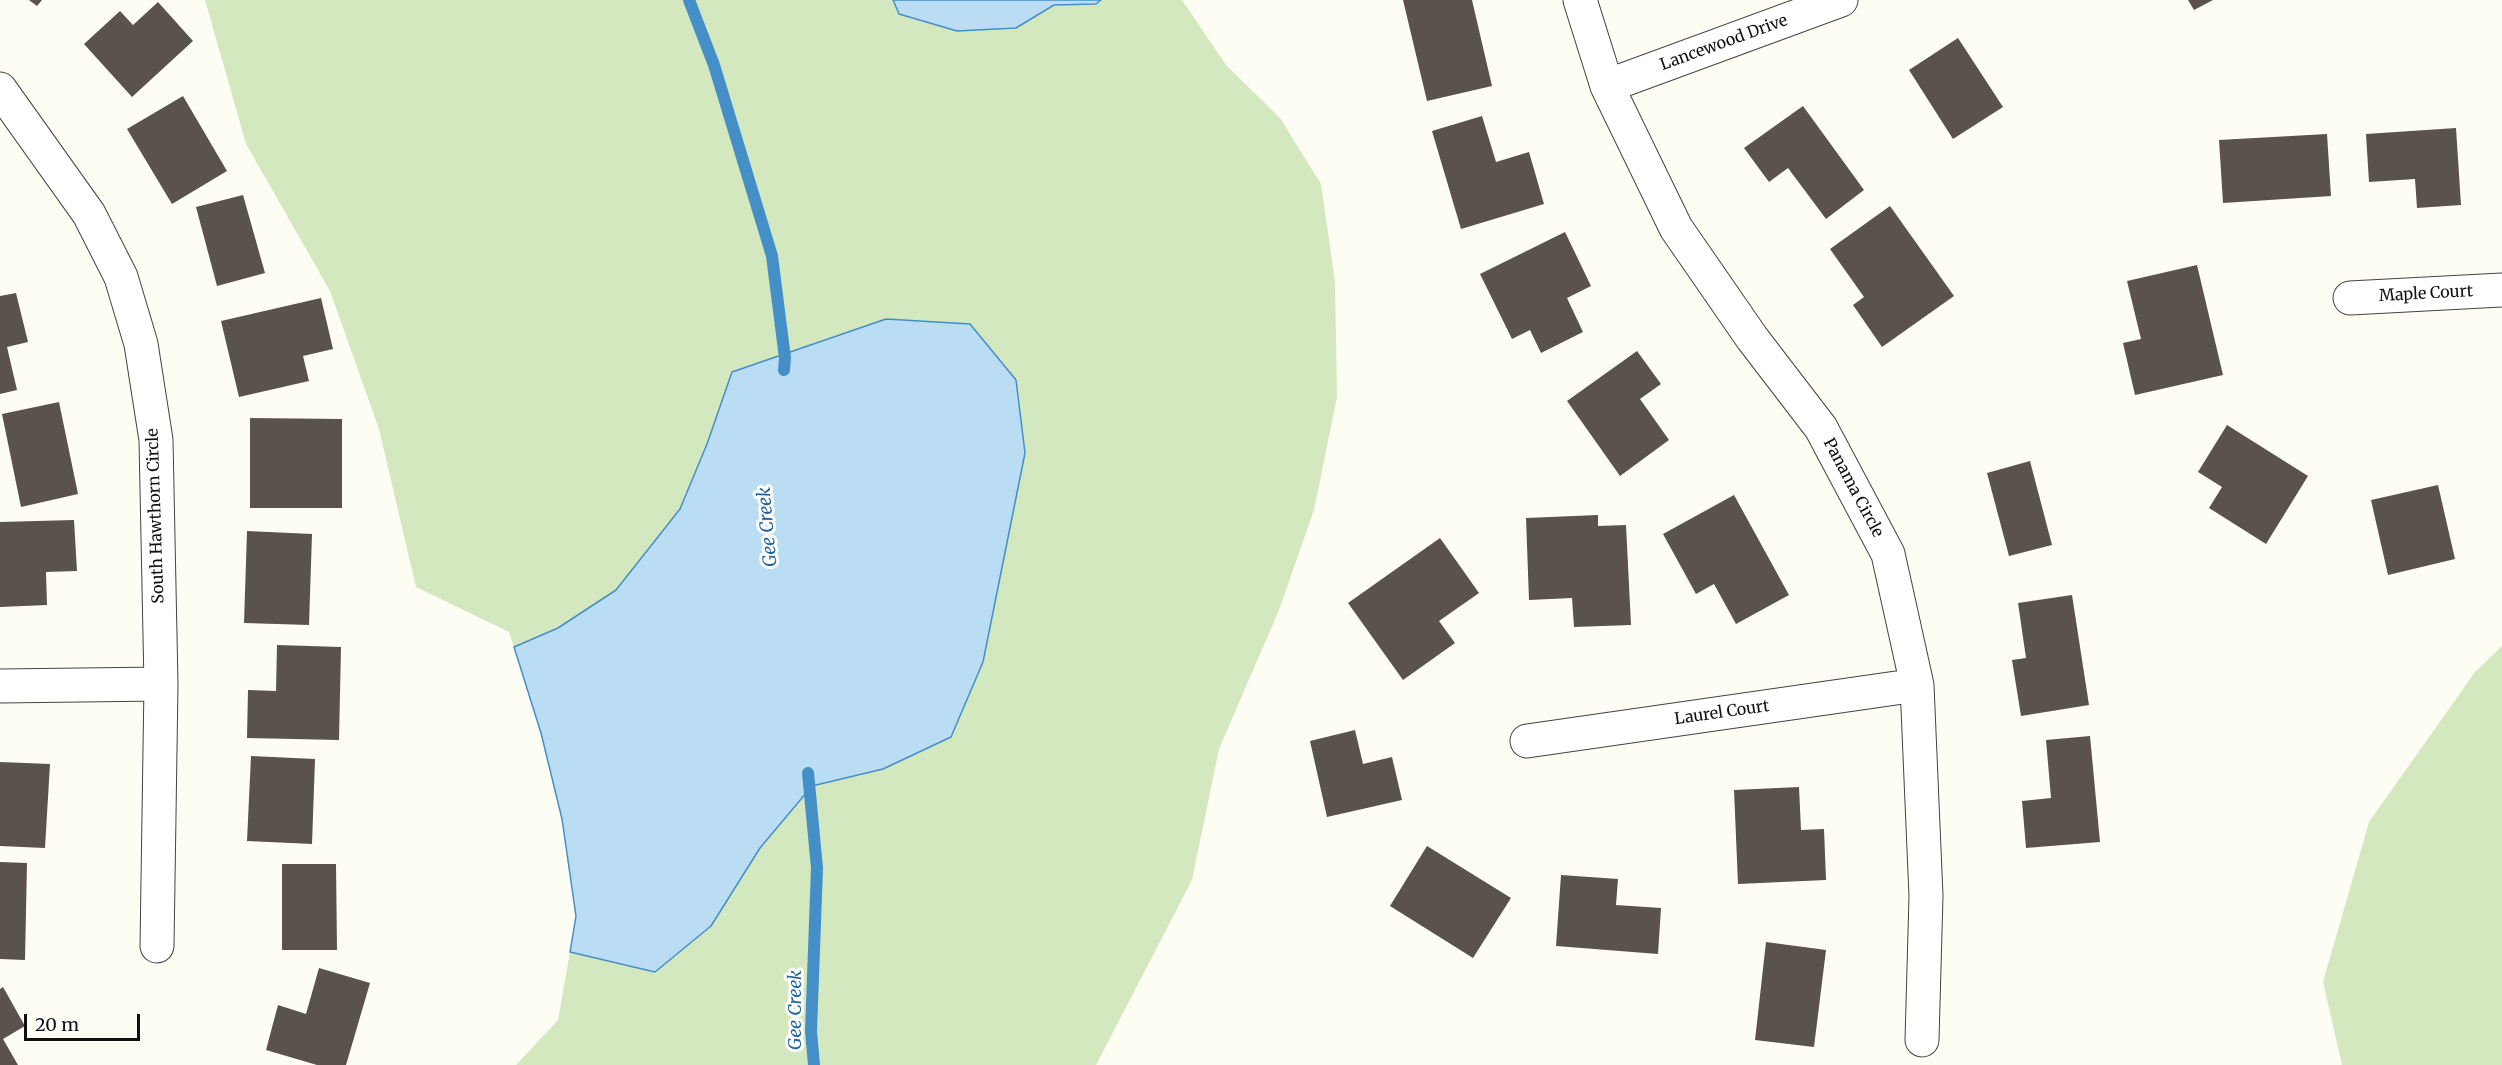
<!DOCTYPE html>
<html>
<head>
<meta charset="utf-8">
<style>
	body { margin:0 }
	#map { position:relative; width:2502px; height:1065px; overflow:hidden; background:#fefdf4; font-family:Merriweather,serif }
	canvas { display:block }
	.scale { position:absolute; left:24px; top:1014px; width:116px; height:27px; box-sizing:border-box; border:3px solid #101010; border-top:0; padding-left:8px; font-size:18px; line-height:21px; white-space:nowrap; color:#101010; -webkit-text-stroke:4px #fff; paint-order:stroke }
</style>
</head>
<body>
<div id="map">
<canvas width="2502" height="1065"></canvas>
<div class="scale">20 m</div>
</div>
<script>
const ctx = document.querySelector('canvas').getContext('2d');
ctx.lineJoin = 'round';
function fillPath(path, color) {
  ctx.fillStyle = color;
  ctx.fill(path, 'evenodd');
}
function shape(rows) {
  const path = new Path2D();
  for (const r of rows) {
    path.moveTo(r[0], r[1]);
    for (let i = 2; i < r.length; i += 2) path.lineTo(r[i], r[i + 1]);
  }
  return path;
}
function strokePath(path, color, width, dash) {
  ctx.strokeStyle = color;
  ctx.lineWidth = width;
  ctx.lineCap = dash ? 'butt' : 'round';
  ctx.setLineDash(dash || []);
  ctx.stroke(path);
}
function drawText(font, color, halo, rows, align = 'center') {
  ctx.font = font + ' Merriweather,serif';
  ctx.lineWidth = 6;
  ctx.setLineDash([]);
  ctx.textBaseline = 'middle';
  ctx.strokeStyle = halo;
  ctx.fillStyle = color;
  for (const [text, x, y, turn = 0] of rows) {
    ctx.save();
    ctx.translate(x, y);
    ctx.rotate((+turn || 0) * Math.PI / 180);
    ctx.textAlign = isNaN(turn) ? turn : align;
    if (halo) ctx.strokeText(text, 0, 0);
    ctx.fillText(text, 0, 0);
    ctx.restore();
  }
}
fillPath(shape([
	[205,0,892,0,899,14,957,31,1016,28,1054,5,1096,4,1101,0,1182,0,1226,65,1280,118,1321,184,1335,281,1337,397,1314,510,1279,610,1219,749,1192,880,1096,1065,516,1065,558,1020,570,952,656,972,812,786,883,769,995,601,1025,453,707,444,680,509,616,590,558,628,514,647,509,632,416,587,379,429,330,291,246,144],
	[2502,646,2502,1065,2342,1065,2323,982,2369,822,2475,672]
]), '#d3e8be');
const water = shape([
	[893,0,1101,0,1096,4,1054,5,1016,28,957,31,899,14,893,0],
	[886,319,970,324,1016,380,1025,453,983,662,951,737,883,769,812,786,760,848,711,926,655,972,570,952,576,916,562,819,541,733,514,647,558,628,616,590,680,509,707,444,732,372,886,319]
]);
fillPath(water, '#bbddf4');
strokePath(water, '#458fc8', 1.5);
strokePath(shape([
	[689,0,714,65,772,256,785,358,784,370],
	[808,773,817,868,811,1031,814,1065]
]), '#458fc8', 12);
fillPath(shape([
	[29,0,42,0,37,6],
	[1403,0,1472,0,1492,86,1427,101],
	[2188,0,2213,0,2194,10],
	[158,2,193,41,132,97,84,44,120,11,133,25],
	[1958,38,2003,107,1953,139,1909,70],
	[183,96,227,171,172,204,127,129],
	[1803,106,1864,190,1826,219,1788,168,1769,182,1744,148],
	[1482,116,1496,162,1529,152,1544,204,1461,229,1432,131],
	[2456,128,2461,205,2417,208,2415,179,2369,182,2366,134],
	[2327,134,2331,196,2223,203,2219,140],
	[243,195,265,273,217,286,196,207],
	[1890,206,1954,296,1882,347,1853,305,1864,297,1830,249],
	[1565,232,1591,286,1567,298,1583,332,1541,353,1530,330,1512,339,1480,274],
	[2197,265,2223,375,2135,395,2123,343,2141,339,2127,281],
	[16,293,28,342,7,347,17,390,0,394,0,296],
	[321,298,333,349,303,356,309,381,239,397,221,321],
	[1637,351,1661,384,1640,399,1669,440,1620,476,1567,401],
	[59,402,78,494,21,507,2,414],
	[250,418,342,419,342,508,250,508],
	[2227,425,2308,476,2266,544,2209,508,2222,487,2198,472],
	[2030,461,2052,545,2009,556,1987,473],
	[2438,485,2455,559,2388,575,2371,500],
	[1734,495,1789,595,1736,624,1714,584,1696,594,1663,534],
	[1598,515,1598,526,1626,525,1631,625,1574,627,1572,598,1529,600,1526,518],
	[74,520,77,571,46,572,47,605,0,607,0,522],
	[247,531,312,534,309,625,244,623],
	[1440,538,1479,593,1439,621,1455,643,1403,680,1348,603],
	[2072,595,2089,705,2021,716,2012,660,2026,658,2018,603],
	[277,645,341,647,339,740,247,738,248,690,276,691],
	[1355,730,1363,764,1392,757,1402,800,1327,817,1310,741],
	[2090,736,2100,842,2026,848,2022,801,2051,798,2046,740],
	[251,756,315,759,312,844,247,841],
	[0,762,50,764,45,848,0,846],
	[1799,787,1801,830,1824,829,1826,880,1738,884,1734,790],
	[1427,846,1511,898,1473,958,1390,906],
	[0,862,27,863,25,960,0,959],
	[282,864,336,864,337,950,282,950],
	[1561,875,1618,879,1616,905,1661,908,1658,954,1556,946],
	[1766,942,1826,950,1814,1047,1755,1040],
	[319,968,370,983,346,1065,317,1065,266,1050,278,1005,306,1014],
	[3,987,25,1026,3,1039,18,1065,0,1065,0,989]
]), '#59524d');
const street = shape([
	[1580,0,1607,86,1676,228,1752,338,1821,428,1888,554,1917,685,1926,896,1922,1040],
	[1607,86,1841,0],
	[0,89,89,214,121,277,141,344,156,440,161,684,157,946],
	[2350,298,2502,290],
	[0,686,161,684],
	[1527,741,1917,685]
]);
strokePath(street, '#434343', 35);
strokePath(street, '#fff', 33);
drawText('16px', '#101010', '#fff', [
	["Lancewood Drive",1724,43,-20],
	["Maple Court",2426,294,-3],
	["Panama Circle",1853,488,62],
	["South Hawthorn Circle",156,516,-92],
	["Laurel Court",1722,713,-8]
]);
drawText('italic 18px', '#1e629e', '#fff', [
	["Gee Creek",768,527,-95],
	["Gee Creek",796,1010,-90]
]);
</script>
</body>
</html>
